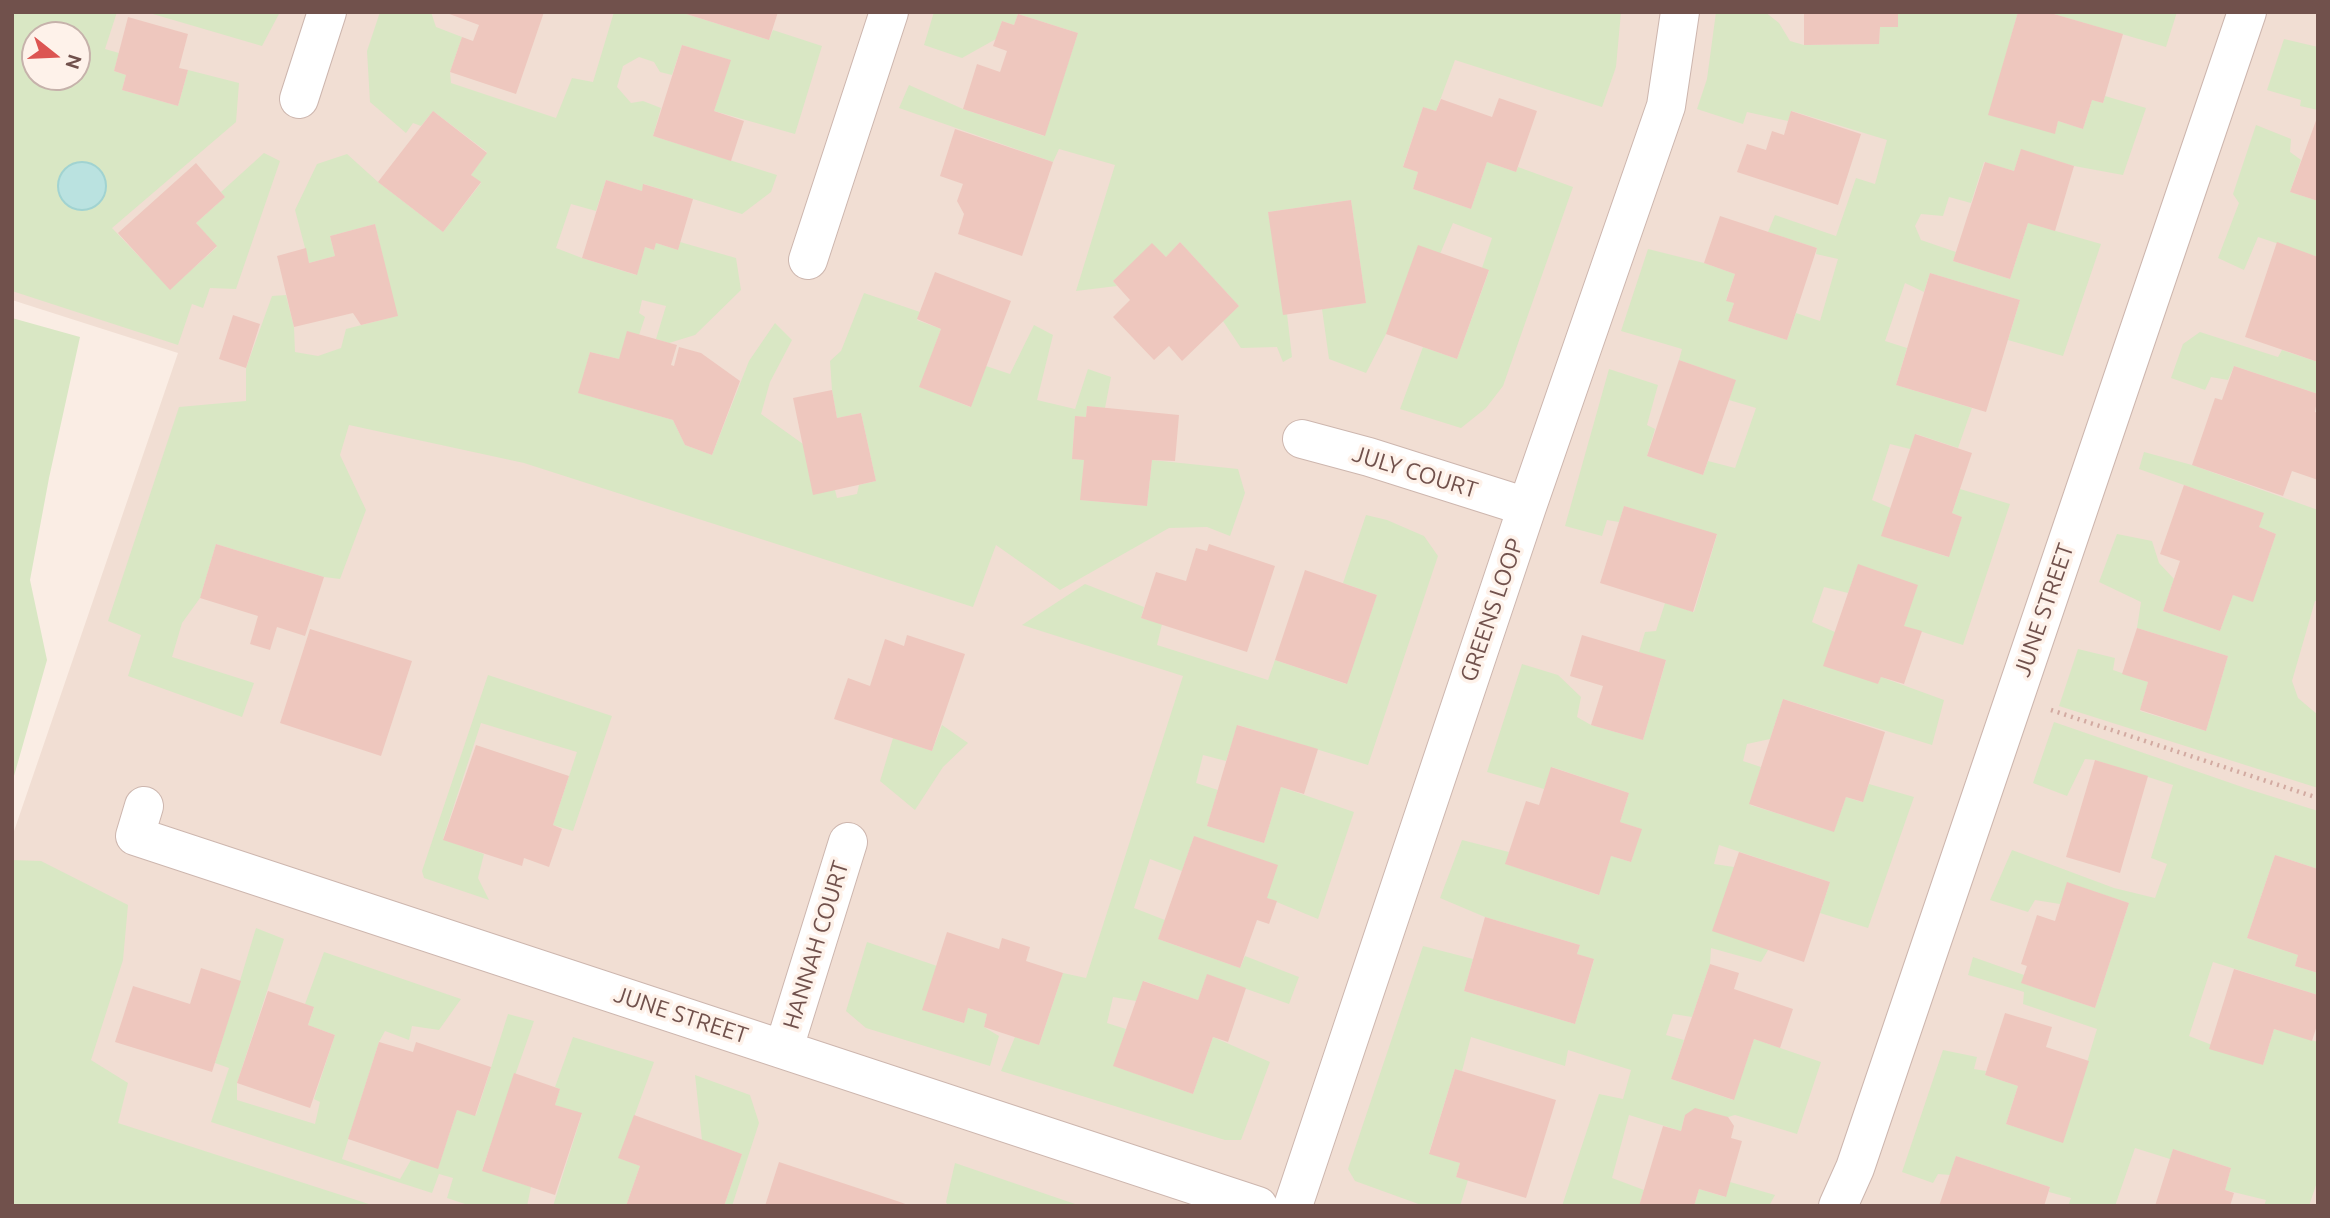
<!DOCTYPE html>
<html>
<head>
<meta charset="utf-8">
<style>
	body { margin:0 }
	#map { position:relative; width:2330px; height:1218px; overflow:hidden; background:#faede4; font-family:Ubuntu,sans-serif }
	canvas { display:block }
	.frame { position:absolute; inset:0; border:14px solid #71514c; pointer-events:none }
	.north { position:absolute; left:21px; top:21px; width:70px; height:70px; box-sizing:border-box; background:#fef2ea; border:2px solid #c6b2ab; border-radius:50%; rotate:108deg; font-size:19px; font-weight:700; line-height:28px; text-align:center; color:#71514c }
	.north::after { content:''; display:block; margin:auto; width:24px; height:32px; background:#dc5552; clip-path:polygon(50% 0,100% 100%,50% 72%,0 100%) }
</style>
</head>
<body>
<div id="map">
<canvas width="2330" height="1218"></canvas>
<div class="frame"></div>
<div class="north">N</div>
</div>
<script>
const ctx = document.querySelector('canvas').getContext('2d');
ctx.lineJoin = 'round';
function fillPath(path, color) {
  ctx.fillStyle = color;
  ctx.fill(path, 'evenodd');
}
function shape(rows) {
  const path = new Path2D();
  for (const r of rows) {
    if (r.length === 3) {
      path.moveTo(r[0] + r[2], r[1]);
      path.arc(r[0], r[1], r[2], 0, 2 * Math.PI);
      continue;
    }
    path.moveTo(r[0], r[1]);
    for (let i = 2; i < r.length; i += 2) path.lineTo(r[i], r[i + 1]);
  }
  return path;
}
function strokePath(path, color, width, dash) {
  ctx.strokeStyle = color;
  ctx.lineWidth = width;
  ctx.lineCap = dash ? 'butt' : 'round';
  ctx.setLineDash(dash || []);
  ctx.stroke(path);
}
function drawText(font, color, halo, rows, align = 'center') {
  ctx.font = font + ' Ubuntu,sans-serif';
  ctx.lineWidth = 7;
  ctx.setLineDash([]);
  ctx.textBaseline = 'middle';
  ctx.strokeStyle = halo;
  ctx.fillStyle = color;
  for (const [text, x, y, turn = 0] of rows) {
    ctx.save();
    ctx.translate(x, y);
    ctx.rotate((+turn || 0) * Math.PI / 180);
    ctx.textAlign = isNaN(turn) ? turn : align;
    if (halo) ctx.strokeText(text, 0, 0);
    ctx.fillText(text, 0, 0);
    ctx.restore();
  }
}
fillPath(shape([
	[12,12,2318,12,2318,1206,12,1206,12,837,178,353,12,300],
	[35,35,77,35,77,77,35,77]
]), '#f1ded3');
fillPath(shape([
	[12,12,117,12,105,49,119,53,114,71,126,75,122,90,178,106,188,70,239,83,236,122,112,228,170,289,217,247,196,223,225,197,221,192,264,153,280,161,236,289,210,288,203,308,192,304,178,345,12,291],
	[35,35,77,35,77,77,35,77],
	[280,12,262,46,146,12],
	[380,12,431,12,436,27,462,37,450,72,451,83,556,118,572,78,593,82,614,12,680,12,769,40,773,30,822,46,795,134,714,111,730,60,682,45,672,75,660,72,654,62,639,57,623,66,617,87,631,103,643,101,661,108,653,136,777,175,771,192,742,214,644,184,642,191,606,180,596,211,571,204,556,248,582,258,636,275,645,247,654,250,656,243,678,250,680,242,736,258,741,290,695,335,669,343,656,339,666,306,642,300,639,313,645,317,639,335,619,359,590,352,579,393,673,420,685,445,712,455,749,361,775,323,792,340,770,382,761,414,803,444,835,490,837,498,857,494,859,485,876,481,861,413,837,418,832,390,830,361,841,351,864,293,920,312,917,320,941,329,920,387,970,407,986,366,1010,374,1034,325,1053,335,1037,400,1075,409,1088,369,1111,377,1105,408,1087,406,1086,417,1075,416,1072,459,1084,460,1081,500,1147,506,1152,460,1238,469,1245,493,1230,536,1207,527,1169,528,1060,590,996,545,973,607,524,463,349,425,340,455,366,510,340,579,324,577,216,544,200,598,182,623,172,657,254,683,242,717,128,676,141,635,108,621,179,407,246,401,246,368,272,296,286,295,294,327,295,352,318,356,341,348,346,329,397,316,375,224,330,236,335,256,309,263,295,210,317,164,347,154,378,182,443,232,481,183,471,175,487,152,433,111,421,126,413,123,406,133,370,102,367,51],
	[934,12,1621,12,1616,67,1602,107,1455,60,1436,111,1423,107,1403,166,1418,172,1413,189,1471,209,1487,162,1516,172,1518,167,1573,187,1503,386,1486,408,1461,428,1400,409,1423,347,1457,359,1489,271,1482,268,1492,238,1453,223,1440,254,1386,334,1366,373,1329,359,1322,309,1366,303,1351,200,1268,212,1287,314,1292,357,1283,362,1277,347,1241,348,1223,321,1239,306,1180,242,1166,257,1152,244,1113,281,1117,286,1076,291,1115,165,1059,149,1053,162,899,108,909,85,963,109,1044,136,1078,33,1018,14,1014,25,1002,21,996,39,962,58,924,45],
	[1716,12,1765,12,1779,23,1790,41,1804,45,1879,44,1880,27,1898,27,1898,12,2018,12,1989,115,2055,133,2058,121,2083,129,2092,100,2103,103,2105,96,2146,108,2123,175,2074,166,2021,150,2014,171,1984,162,1971,203,1949,197,1943,216,1921,214,1915,226,1921,240,1956,252,1953,261,2010,279,2028,223,2101,244,2063,356,2008,340,2020,300,1930,273,1924,292,1905,283,1885,341,1907,348,1896,385,1972,408,1958,448,1916,434,1910,449,1890,444,1872,500,1891,508,1882,536,1948,557,1962,517,1952,513,1960,489,2010,504,1963,645,1904,626,1858,565,1848,593,1824,587,1812,622,1835,632,1878,684,1881,677,1944,700,1932,745,1783,699,1770,739,1747,744,1743,761,1761,767,1750,805,1834,831,1846,797,1862,802,1869,784,1914,797,1868,928,1820,913,1830,882,1719,845,1714,864,1734,867,1768,950,1761,962,1711,948,1710,964,1692,1017,1673,1014,1666,1035,1684,1040,1671,1079,1733,1100,1754,1039,1821,1062,1797,1134,1735,1115,1728,1117,1685,1115,1681,1131,1629,1115,1612,1178,1644,1190,1639,1206,1562,1206,1599,1094,1623,1099,1631,1070,1568,1050,1565,1066,1471,1037,1462,1071,1455,1069,1429,1153,1460,1163,1456,1177,1468,1180,1460,1206,1424,1206,1355,1181,1348,1169,1423,946,1473,959,1464,991,1575,1024,1594,960,1577,954,1580,945,1485,917,1440,898,1462,840,1509,852,1506,864,1598,895,1611,856,1631,862,1641,829,1620,822,1629,793,1552,767,1544,789,1487,772,1522,664,1558,675,1581,697,1577,717,1591,725,1643,740,1666,661,1639,652,1645,632,1656,631,1665,603,1694,612,1717,535,1624,506,1619,522,1607,520,1602,536,1565,526,1609,369,1658,385,1647,425,1655,429,1647,456,1703,475,1708,461,1735,468,1756,408,1729,400,1735,380,1679,360,1682,349,1621,331,1648,249,1704,263,1735,274,1726,300,1734,303,1728,321,1787,340,1796,313,1820,321,1838,259,1816,254,1817,248,1768,232,1775,215,1836,236,1856,178,1875,184,1887,140,1792,111,1788,121,1747,112,1743,124,1697,109,1707,79],
	[2047,12,2177,12,2166,47],
	[2284,39,2318,47,2318,110,2300,106,2301,100,2267,90],
	[2256,125,2291,139,2290,152,2301,160,2290,192,2318,201,2318,257,2258,237,2244,270,2218,258,2239,203,2233,194],
	[12,318,80,337,49,478,30,580,47,660,12,783],
	[2200,332,2278,357,2282,350,2318,362,2318,394,2234,366,2228,380,2211,377,2205,390,2171,378,2183,344],
	[2144,452,2192,465,2318,510,2318,601,2315,601,2292,681,2298,698,2318,715,2318,788,2059,706,2078,649,2115,658,2113,670,2148,682,2140,711,2206,731,2228,656,2137,628,2141,602,2099,582,2117,534,2152,541,2159,563,2174,579,2163,611,2220,631,2233,595,2253,601,2276,534,2259,527,2263,513,2139,469],
	[1366,515,1387,520,1424,536,1438,556,1368,765,1238,725,1226,761,1203,755,1196,783,1218,790,1207,826,1264,843,1281,787,1354,812,1318,919,1267,898,1194,836,1182,871,1150,859,1134,908,1165,920,1158,939,1240,968,1245,956,1299,977,1289,1004,1207,975,1198,1000,1144,981,1136,1001,1113,997,1107,1023,1126,1029,1114,1066,1193,1094,1213,1037,1270,1062,1241,1140,1225,1140,1001,1071,1015,1037,1039,1045,1063,973,1086,978,1183,676,1022,625,1085,584,1144,607,1141,618,1162,624,1157,645,1268,680,1275,660,1346,684,1377,595,1343,583],
	[488,675,612,716,573,831,553,825,577,752,481,723,443,839,484,854,478,878,489,900,424,878,422,871],
	[2054,722,2248,789,2318,811,2318,869,2275,855,2247,938,2298,955,2295,966,2318,973,2318,995,2213,962,2189,1036,2263,1065,2274,1029,2318,1042,2318,1179,2309,1206,2264,1206,2266,1200,2225,1190,2231,1168,2173,1149,2170,1159,2135,1148,2115,1206,2068,1206,2071,1198,2049,1192,2050,1187,1956,1156,1950,1175,1938,1174,1933,1183,1902,1172,1943,1050,1977,1057,1974,1069,1986,1071,1985,1075,2018,1086,2006,1124,2063,1142,2097,1029,2023,1004,2024,992,1968,975,1973,957,2024,975,2022,983,2095,1008,2129,903,2068,883,2060,904,2035,900,2028,912,1990,900,2012,850,2114,888,2155,898,2167,864,2151,858,2173,785,2095,760,2085,759,2067,796,2033,783],
	[942,725,968,743,943,767,915,810,880,781,893,738,932,751],
	[12,860,41,861,128,905,123,960,91,1060,128,1083,118,1123,375,1206,12,1206],
	[256,928,284,939,237,1083,237,1100,315,1124,320,1102,314,1099,335,1035,308,1025,314,1008,305,1004,324,952,461,999,439,1030,412,1026,409,1040,385,1031,379,1042,342,1159,400,1179,411,1160,438,1168,457,1110,476,1115,508,1014,534,1021,482,1170,531,1187,527,1206,471,1206,447,1198,453,1178,439,1174,432,1193,211,1122,229,1068,215,1063],
	[867,942,937,966,923,1010,963,1023,968,1008,987,1014,984,1027,999,1036,990,1066,866,1028,846,1011],
	[573,1037,654,1062,619,1158,640,1166,626,1206,553,1206,582,1114,555,1105,560,1089,555,1087],
	[695,1075,750,1095,759,1123,732,1206,724,1206,742,1154,702,1140],
	[955,1163,1081,1206,948,1206,946,1202],
	[1730,1182,1775,1195,1769,1206,1694,1206,1699,1189,1725,1197]
]), '#d9e7c4');
const water = shape([
	[82,186,24]
]);
fillPath(water, '#bae2e0');
strokePath(water, '#a1d3d1', 2);
fillPath(shape([
	[444,12,544,12,516,94,450,72,462,37,473,41,479,25],
	[680,12,778,12,769,40],
	[1804,12,1898,12,1898,27,1880,27,1879,44,1804,45],
	[2018,12,2047,12,2123,34,2103,103,2092,100,2083,129,2058,121,2055,134,1988,115],
	[1018,14,1078,33,1045,136,963,109,977,64,1000,72,1007,51,993,46,1002,21,1014,25],
	[128,17,188,34,179,68,188,70,178,106,122,90,126,75,114,71],
	[682,45,731,60,714,111,744,121,731,161,653,136],
	[1499,98,1537,111,1516,172,1487,162,1471,209,1413,189,1418,172,1403,167,1423,107,1436,111,1441,99,1492,117],
	[433,111,487,153,471,175,481,182,443,232,378,182],
	[1791,111,1861,134,1838,205,1737,172,1747,144,1766,150,1772,131,1784,135],
	[2318,115,2318,201,2290,192],
	[955,129,1053,162,1022,256,958,234,964,214,957,201,963,184,940,176],
	[2021,149,2074,166,2055,231,2028,223,2010,279,1953,261,1985,162,2014,171],
	[196,163,225,197,196,223,217,246,170,290,118,233],
	[606,180,642,191,643,184,693,199,678,250,656,243,654,250,645,247,637,275,582,258],
	[1351,200,1366,303,1283,315,1268,212],
	[1720,216,1817,248,1787,340,1728,321,1734,303,1726,301,1735,274,1704,263],
	[375,224,398,316,361,325,353,313,294,327,277,256,306,248,309,263,335,256,330,236],
	[1180,242,1239,306,1182,361,1169,346,1154,360,1113,317,1130,300,1113,281,1152,243,1166,257],
	[2277,242,2318,257,2318,362,2245,337],
	[1418,245,1489,270,1457,359,1386,334],
	[935,272,1011,301,971,407,919,387,941,329,917,319],
	[1930,273,2020,300,1986,412,1896,385],
	[233,315,260,324,246,368,219,359],
	[627,331,677,345,671,365,674,366,679,347,701,353,740,381,712,455,685,445,673,420,578,393,590,352,619,359],
	[1679,360,1736,380,1703,475,1647,456],
	[2234,366,2318,394,2315,412,2318,413,2318,480,2292,471,2283,496,2192,465,2215,398,2222,400],
	[832,390,837,418,861,413,876,481,813,495,793,398],
	[1087,406,1179,415,1175,461,1152,460,1147,506,1080,500,1084,460,1072,459,1075,416,1086,417],
	[1915,434,1972,453,1952,513,1962,517,1949,557,1881,536],
	[2184,485,2264,513,2259,527,2276,534,2253,602,2233,595,2220,631,2163,611,2180,561,2160,554],
	[1624,506,1717,534,1693,612,1600,583],
	[216,544,324,577,305,636,277,627,270,650,250,644,258,616,200,598],
	[1209,544,1275,566,1247,652,1141,618,1156,572,1186,581,1196,548,1207,551],
	[1858,564,1918,585,1904,626,1922,631,1904,684,1881,677,1878,684,1823,666],
	[1305,570,1377,595,1347,684,1275,660],
	[2137,628,2228,656,2206,731,2140,710,2148,682,2122,674],
	[310,629,412,661,381,756,280,723],
	[907,635,965,654,932,751,834,719,848,678,870,686,885,639,904,646],
	[1582,635,1666,660,1643,740,1591,725,1603,686,1570,676],
	[1783,699,1885,732,1863,802,1846,797,1834,832,1749,804],
	[1237,725,1318,749,1304,794,1281,787,1264,843,1207,826],
	[476,745,569,776,553,825,562,829,549,867,524,858,522,866,443,840],
	[2095,760,2148,776,2120,873,2066,857],
	[1551,767,1629,793,1620,822,1642,829,1631,862,1611,856,1599,895,1505,864,1526,801,1539,805],
	[1194,836,1278,865,1267,898,1277,901,1269,924,1257,920,1240,968,1158,939],
	[1739,852,1830,882,1804,962,1712,931],
	[2275,855,2318,869,2318,973,2295,966,2298,955,2247,938],
	[2067,882,2129,903,2095,1008,2021,983,2027,966,2021,964,2037,915,2055,921],
	[1485,917,1580,945,1577,954,1594,959,1575,1024,1464,991],
	[947,932,999,949,1002,938,1030,947,1026,961,1063,973,1039,1045,984,1027,987,1014,968,1008,964,1023,922,1010],
	[1710,964,1739,973,1734,989,1793,1009,1780,1048,1754,1039,1734,1100,1671,1079],
	[201,968,241,981,212,1072,115,1042,133,986,190,1004],
	[2234,969,2318,995,2318,1022,2312,1041,2274,1029,2263,1065,2209,1049],
	[1207,974,1246,988,1228,1042,1213,1037,1193,1094,1113,1066,1143,981,1198,1000],
	[268,991,314,1007,308,1025,335,1035,310,1108,237,1083],
	[2005,1013,2052,1027,2046,1047,2089,1061,2063,1143,2006,1124,2018,1086,1985,1075],
	[379,1042,413,1052,416,1042,491,1067,475,1116,457,1110,438,1169,348,1139],
	[1455,1069,1556,1100,1526,1198,1456,1177,1460,1163,1429,1154],
	[514,1073,560,1089,555,1105,582,1113,555,1195,482,1171],
	[1695,1108,1728,1117,1734,1126,1731,1138,1742,1141,1726,1197,1699,1189,1694,1206,1639,1206,1663,1126,1681,1131,1685,1115],
	[634,1115,742,1154,724,1206,626,1206,640,1166,618,1158],
	[2173,1149,2231,1168,2225,1190,2234,1193,2230,1206,2155,1206],
	[1956,1156,2050,1187,2044,1206,1939,1206],
	[779,1162,897,1201,911,1206,765,1206]
]), '#eec7be');
const minor = shape([
	[299,99,327,12],
	[808,260,889,12],
	[1302,439,1369,457,1527,507],
	[144,806,135,836,1258,1206],
	[784,1048,848,842],
	[1293,1206,1527,507,1666,106,1680,12],
	[1838,1206,1855,1168,2247,12]
]);
strokePath(minor, '#cdb6ae', 40);
strokePath(shape([
	[2051,710,2318,798]
]), '#d2aaa1', 4.5, [2, 5]);
strokePath(minor, '#fff', 38);
drawText('23px', '#71514c', '#fef2ea', [
	["JULY COURT",1415,472,17],
	["GREENS LOOP",1492,610,-71],
	["JUNE STREET",2044,610,-71],
	["HANNAH COURT",816,945,-73],
	["JUNE STREET",681,1015,18]
]);
</script>
</body>
</html>
